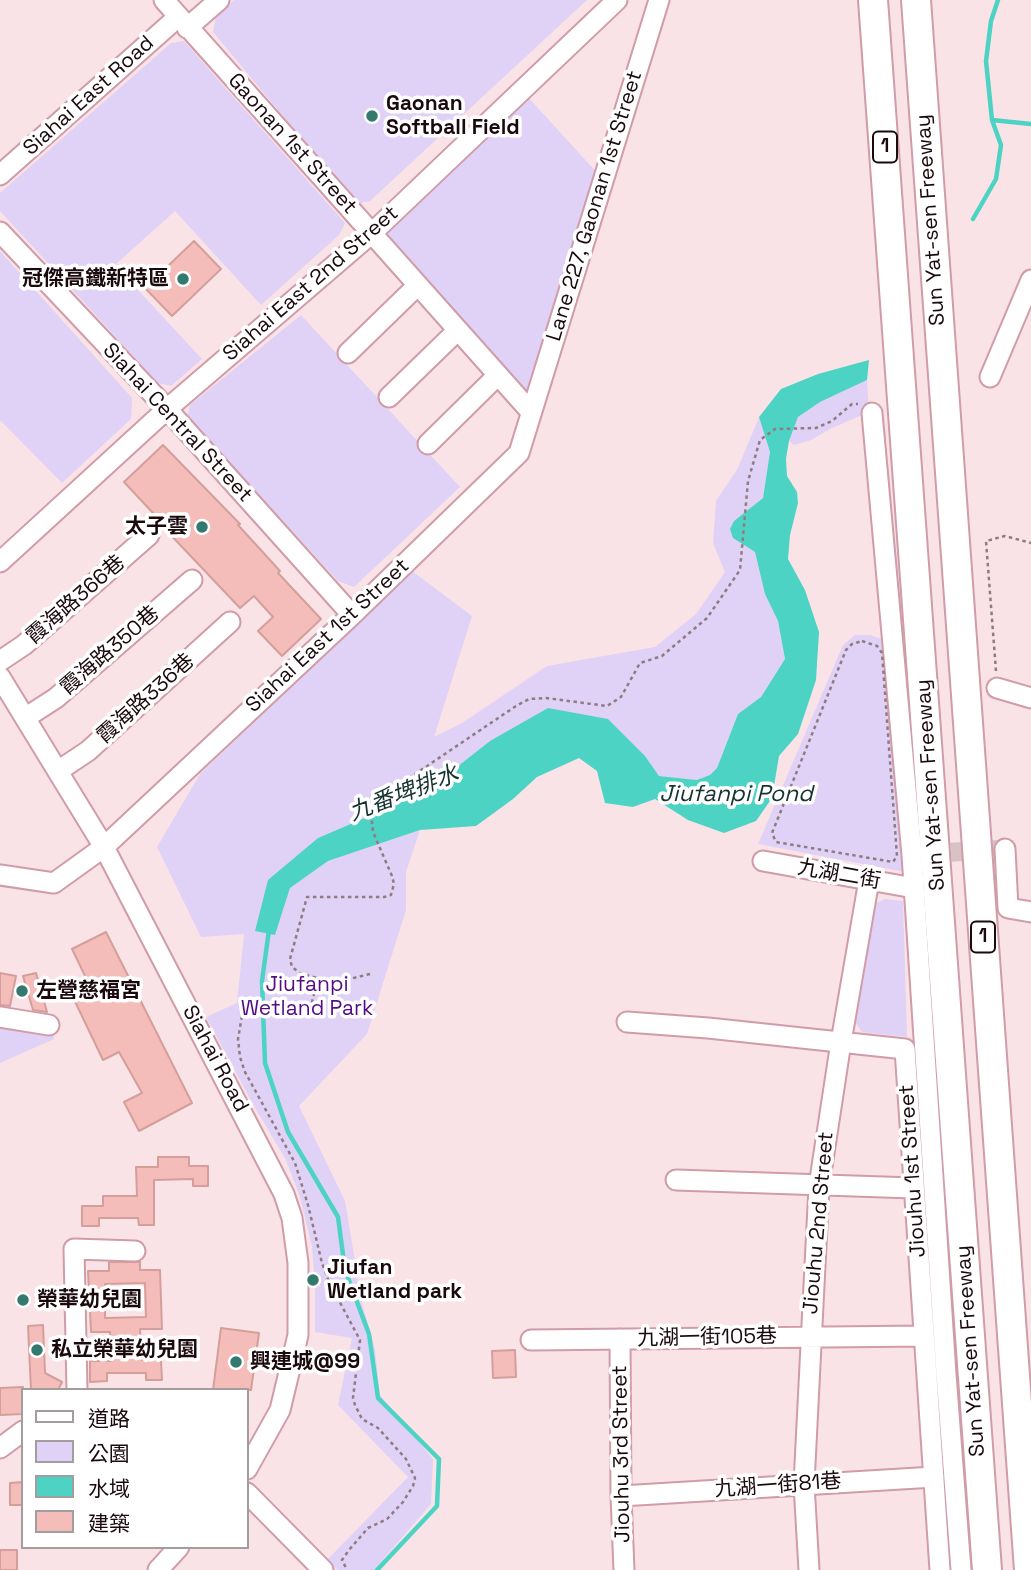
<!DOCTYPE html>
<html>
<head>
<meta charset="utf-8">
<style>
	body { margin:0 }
	#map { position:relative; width:1031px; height:1570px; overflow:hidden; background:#f9e3e7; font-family:"Space Grotesk","Noto Sans TC",sans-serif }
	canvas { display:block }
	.legend { position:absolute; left:21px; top:1388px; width:228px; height:161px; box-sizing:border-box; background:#fff; border:2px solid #a39d9e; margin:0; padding:9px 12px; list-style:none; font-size:21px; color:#1a090d }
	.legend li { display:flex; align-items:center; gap:14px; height:35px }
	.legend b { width:35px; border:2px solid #a39d9e }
</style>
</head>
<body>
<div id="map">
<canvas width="1031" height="1570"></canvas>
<ul class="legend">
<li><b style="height:9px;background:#fff"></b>道路</li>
<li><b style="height:19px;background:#e0d1f6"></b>公園</li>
<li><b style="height:19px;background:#4cd3c3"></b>水域</li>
<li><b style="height:19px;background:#f4bdb9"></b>建築</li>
</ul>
</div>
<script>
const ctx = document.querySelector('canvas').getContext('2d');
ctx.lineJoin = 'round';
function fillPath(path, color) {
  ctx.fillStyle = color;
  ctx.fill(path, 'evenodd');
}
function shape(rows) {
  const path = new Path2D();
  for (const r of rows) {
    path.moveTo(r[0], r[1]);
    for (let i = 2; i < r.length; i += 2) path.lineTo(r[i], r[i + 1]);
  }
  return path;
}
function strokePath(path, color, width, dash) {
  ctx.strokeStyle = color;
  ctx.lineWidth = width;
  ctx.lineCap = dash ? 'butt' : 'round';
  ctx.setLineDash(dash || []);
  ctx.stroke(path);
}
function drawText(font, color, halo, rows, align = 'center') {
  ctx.font = font + ' "Space Grotesk","Noto Sans TC",sans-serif';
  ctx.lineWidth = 7;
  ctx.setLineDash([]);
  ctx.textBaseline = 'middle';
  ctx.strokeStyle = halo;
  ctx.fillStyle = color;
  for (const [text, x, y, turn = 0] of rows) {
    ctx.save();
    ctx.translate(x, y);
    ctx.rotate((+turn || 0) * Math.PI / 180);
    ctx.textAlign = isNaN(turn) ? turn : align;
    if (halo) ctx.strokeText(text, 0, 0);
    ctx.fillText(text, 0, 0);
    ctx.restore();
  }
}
fillPath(shape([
	[234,0,587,0,370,201,356,204,213,32,216,16],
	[184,41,345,223,339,235,261,305,175,211,115,265,202,359,171,386,158,383,0,211,0,193,171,43],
	[527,96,599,175,531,393,523,392,385,241,389,227],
	[0,251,132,398,131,419,62,483,0,420],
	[301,315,460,487,354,587,338,581,187,416,190,405],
	[867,380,869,412,832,428,811,440,794,445,789,441,798,417,820,402],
	[759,417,770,452,763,498,734,521,733,538,755,552,765,594,778,621,785,659,761,697,738,714,717,768,710,776,697,780,659,776,645,756,490,741,453,770,376,813,318,838,268,881,275,935,290,888,328,861,420,830,406,872,406,910,367,1034,299,1106,345,1201,362,1303,375,1349,380,1395,433,1459,431,1504,374,1570,337,1570,328,1559,408,1477,338,1405,352,1338,315,1332,315,1285,312,1247,300,1197,286,1160,254,1106,206,1017,237,1003,244,934,201,937,157,847,200,774,412,571,472,616,434,737,462,723,547,666,655,647,696,614,725,572,713,543,716,501,738,468],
	[855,635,870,635,887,641,905,872,758,844,843,645],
	[885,899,903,901,907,1037,862,1032,855,1022,874,904],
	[0,1023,53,1032,54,1039,0,1063]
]), '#e0d1f6');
fillPath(shape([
	[869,360,867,380,820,402,798,417,789,441,786,459,787,476,797,492,798,503,790,535,788,559,805,590,819,632,816,680,798,734,779,756,772,798,756,821,724,833,688,820,655,799,633,807,605,803,597,771,579,758,537,777,513,799,476,826,420,830,328,861,290,888,275,935,255,931,268,880,318,838,376,813,453,770,490,741,548,708,608,719,645,756,659,776,697,780,710,775,717,768,738,714,761,697,785,659,778,621,765,594,755,552,733,538,730,529,734,521,763,498,770,452,759,417,781,389,818,374]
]), '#4cd3c3');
strokePath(shape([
	[992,120,1031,124],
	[973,219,996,179,1001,145,992,120,986,61,991,21,998,0],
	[269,930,262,981,265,1063,288,1132,338,1217,345,1270,369,1334,378,1398,439,1459,437,1506,377,1570]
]), '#4cd3c3', 4.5);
const building = shape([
	[194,241,221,269,172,316,145,288,194,241],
	[163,445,240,524,238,525,280,571,278,573,321,619,282,656,258,631,273,617,254,596,240,608,165,529,167,528,124,482,163,445],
	[106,932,192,1103,139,1131,124,1102,142,1093,119,1052,103,1060,69,989,87,980,72,949,106,932],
	[0,973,16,976,10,1006,0,1005,0,973],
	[36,973,47,1012,33,1010,23,976,36,973],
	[158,1157,189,1157,189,1166,208,1166,208,1186,193,1186,193,1179,154,1180,154,1225,139,1225,138,1218,99,1218,99,1226,82,1226,82,1206,103,1206,103,1196,137,1196,136,1167,158,1167,158,1157],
	[109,1262,140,1262,140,1270,160,1270,162,1329,140,1329,142,1360,161,1360,162,1380,146,1380,146,1373,107,1373,107,1381,90,1382,90,1361,111,1361,110,1332,91,1332,88,1271,109,1271,109,1262],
	[145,1283,146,1317,105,1318,105,1284,145,1283],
	[43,1325,45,1373,62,1382,58,1390,31,1390,28,1326,43,1325],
	[221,1328,259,1333,251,1390,213,1390,221,1328],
	[515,1350,516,1377,493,1378,492,1351,515,1350],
	[23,1387,23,1414,0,1415,0,1388,23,1387],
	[23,1482,23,1505,10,1505,10,1483,23,1482],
	[0,1550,17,1550,17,1570,0,1570,0,1550]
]);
fillPath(building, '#f4bdb9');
strokePath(building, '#d49f9b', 2);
strokePath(shape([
	[922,854,1005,849]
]), '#d8c2c6', 19, [19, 10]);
const minor = shape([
	[164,0,531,412],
	[187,28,219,0],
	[0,175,178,17],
	[0,232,167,409,352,615],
	[348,353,418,285],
	[990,377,1031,280],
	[389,397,458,330],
	[872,413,912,855,946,1374,961,1570],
	[428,444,498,375],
	[0,562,167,409,372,233,617,0],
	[0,661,24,645,149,535],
	[0,677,104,847,284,1194,292,1218,298,1263,298,1335,280,1410,247,1469],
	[997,688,1031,698],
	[25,718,56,698,192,580],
	[58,771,88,751,230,622],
	[1005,849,1008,908,1031,912],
	[763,861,914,888],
	[0,875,54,883,104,847,352,615,519,453,659,0],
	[0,1017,49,1025],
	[627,1022,708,1028,905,1049,940,1570],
	[676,1180,913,1188],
	[620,1339,621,1496,624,1570],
	[531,1340,924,1336],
	[77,1390,74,1249,135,1251],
	[0,1448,23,1431],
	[247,1493,323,1570],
	[621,1496,934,1477],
	[158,1570,179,1547],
	[809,1570,804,1484,819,1186,841,1042,869,880]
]);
const highway = shape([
	[873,0,987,1570],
	[916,0,1029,1570]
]);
strokePath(minor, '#d09ca8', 23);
strokePath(highway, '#d09ca8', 32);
strokePath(shape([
	[862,641,877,646,882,653,897,856,893,862,776,842,772,833,846,650,852,644,862,641],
	[996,671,986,541,1005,536,1031,543],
	[370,974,333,983,300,973,292,967,290,959,307,897,384,897,391,895,394,884,392,876,373,832,371,812,377,804,387,793,516,706,529,699,546,698,607,706,621,697,640,663,662,656,707,618,740,570,748,481,760,440,775,429,816,428,832,421,852,404,858,404],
	[318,979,311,1006,242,1016,238,1039,240,1057,245,1072,295,1163,308,1205,322,1263,329,1282,360,1340,353,1398,355,1405,362,1419,378,1428,406,1459,415,1478,413,1486,403,1502,387,1519,368,1528,349,1550,342,1560,347,1570]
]), '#907c80', 2.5, [3.5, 3.5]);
strokePath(minor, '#fff', 19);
strokePath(highway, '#fff', 28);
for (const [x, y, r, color] of [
	[372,116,7,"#337970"],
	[183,279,7,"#337970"],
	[202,527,7,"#337970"],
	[22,991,7,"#337970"],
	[313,1280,7,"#337970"],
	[23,1300,7,"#337970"],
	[37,1350,7,"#337970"],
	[236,1362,7,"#337970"]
]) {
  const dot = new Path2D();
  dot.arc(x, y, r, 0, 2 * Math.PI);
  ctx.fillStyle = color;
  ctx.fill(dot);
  strokePath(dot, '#fff', 2.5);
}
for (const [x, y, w] of [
	[885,147,24],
	[983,937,24]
]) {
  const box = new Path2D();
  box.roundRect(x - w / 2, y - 15.5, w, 31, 5);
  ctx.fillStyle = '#fff';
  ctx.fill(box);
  strokePath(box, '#1a090d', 2);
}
drawText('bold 19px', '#1a090d', null, [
	["1",885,147],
	["1",983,937]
]);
drawText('21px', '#1a090d', '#fff', [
	["Siahai East Road",89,96,-42],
	["Gaonan 1st Street",292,144,48],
	["Lane 227, Gaonan 1st Street",595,206,-73],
	["Sun Yat-sen Freeway",931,220,-94],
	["Siahai East 2nd Street",311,284,-41],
	["Siahai Central Street",177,423,47],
	["霞海路366巷",76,600,-41],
	["Siahai East 1st Street",328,636,-43],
	["霞海路350巷",110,651,-41],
	["霞海路336巷",146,699,-42],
	["Sun Yat-sen Freeway",931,785,-94],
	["九湖二街",839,875,10],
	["Siahai Road",215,1059,62],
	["Jiouhu 1st Street",913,1171,-94],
	["Jiouhu 2nd Street",819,1223,-85],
	["九湖一街105巷",707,1338,-1],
	["Sun Yat-sen Freeway",971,1351,-94],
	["Jiouhu 3rd Street",622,1454,-91],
	["九湖一街81巷",778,1486,-4]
]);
drawText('bold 21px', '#1a090d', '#fff', [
	["Gaonan",386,104],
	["Softball Field",386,128],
	["冠傑高鐵新特區",169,279,"right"],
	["太子雲",188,527,"right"],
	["左營慈福宮",36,991],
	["Jiufan",327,1268],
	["Wetland park",327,1292],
	["榮華幼兒園",37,1300],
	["私立榮華幼兒園",51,1350],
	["興連城@99",250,1362]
], 'left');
drawText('21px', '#530b86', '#fff', [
	["Jiufanpi",307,985],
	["Wetland Park",307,1009]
]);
drawText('italic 23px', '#16332f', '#fff', [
	["九番埤排水",404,794,-21],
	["Jiufanpi Pond",736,795]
]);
</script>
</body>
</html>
